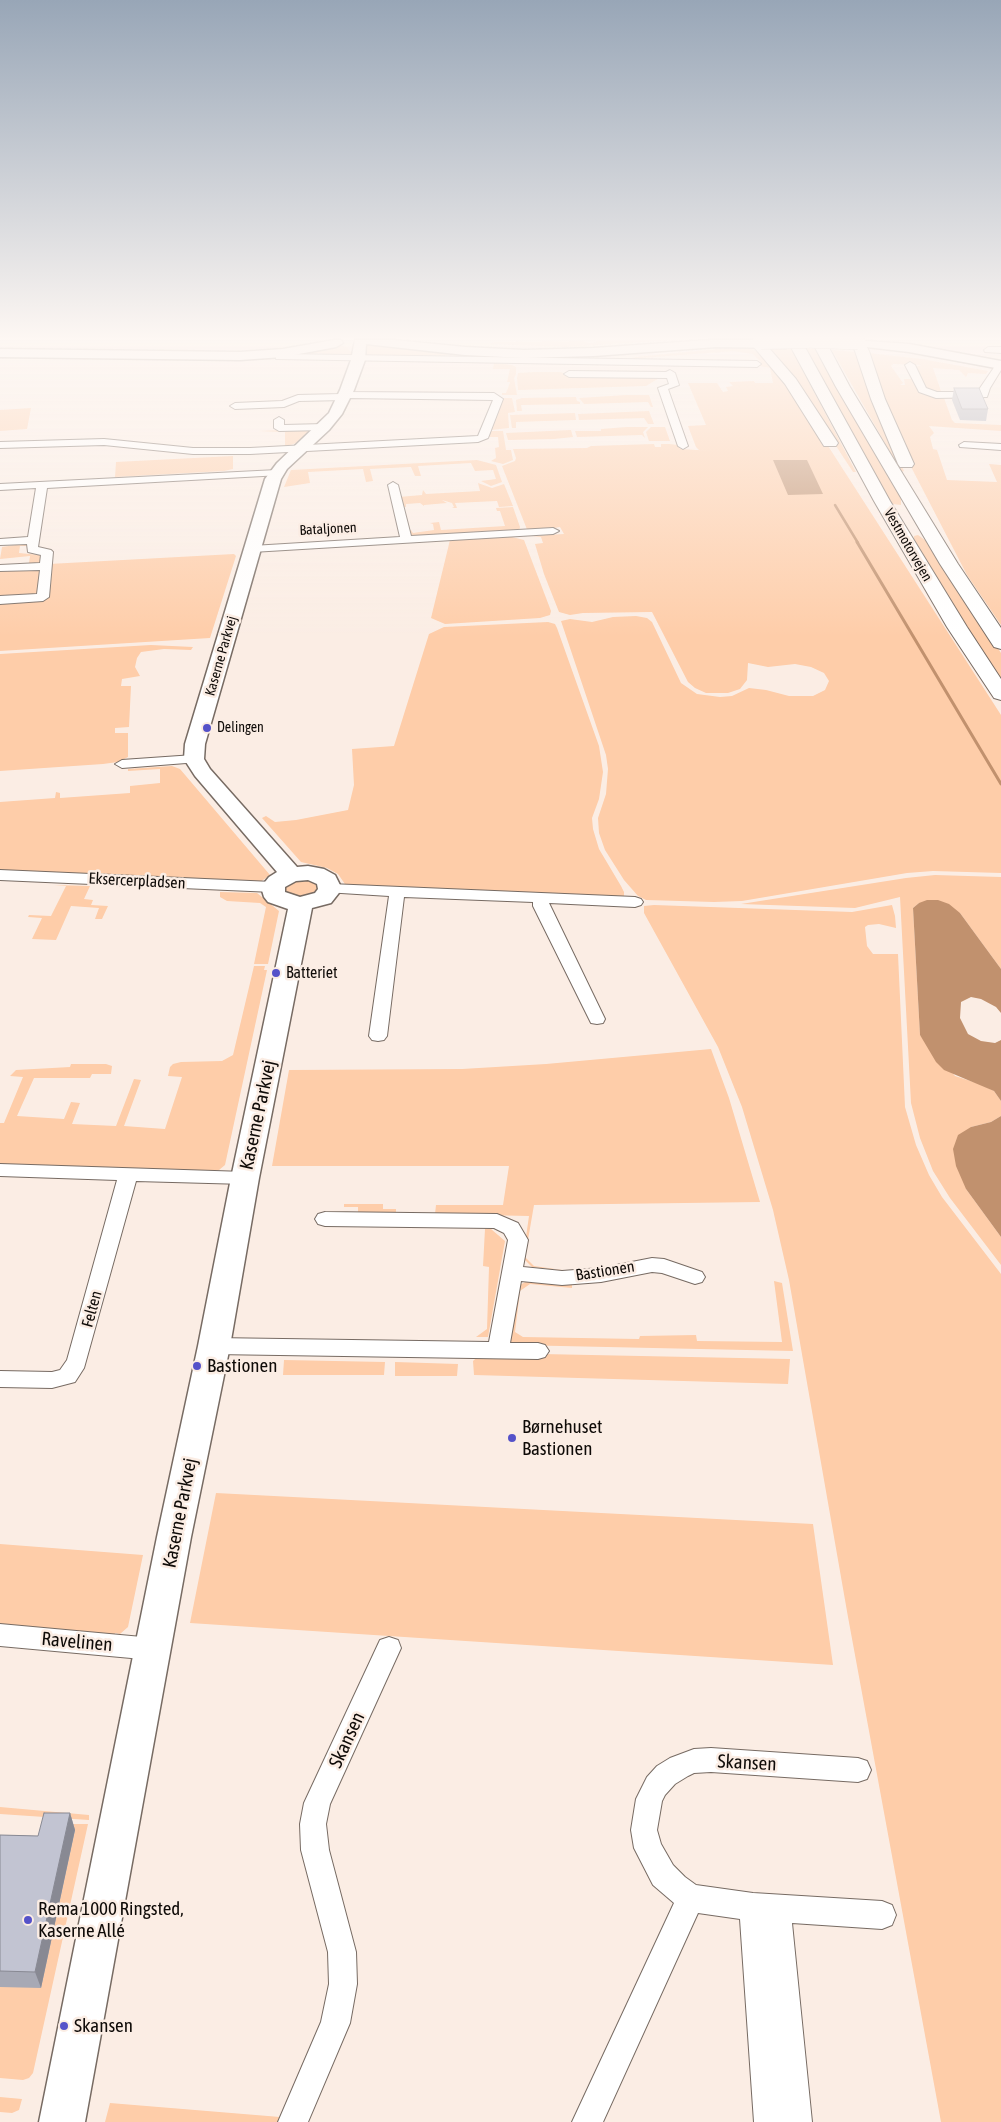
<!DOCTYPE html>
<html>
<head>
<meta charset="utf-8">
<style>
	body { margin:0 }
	canvas { display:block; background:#fbede4 }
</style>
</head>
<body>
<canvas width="1001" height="2122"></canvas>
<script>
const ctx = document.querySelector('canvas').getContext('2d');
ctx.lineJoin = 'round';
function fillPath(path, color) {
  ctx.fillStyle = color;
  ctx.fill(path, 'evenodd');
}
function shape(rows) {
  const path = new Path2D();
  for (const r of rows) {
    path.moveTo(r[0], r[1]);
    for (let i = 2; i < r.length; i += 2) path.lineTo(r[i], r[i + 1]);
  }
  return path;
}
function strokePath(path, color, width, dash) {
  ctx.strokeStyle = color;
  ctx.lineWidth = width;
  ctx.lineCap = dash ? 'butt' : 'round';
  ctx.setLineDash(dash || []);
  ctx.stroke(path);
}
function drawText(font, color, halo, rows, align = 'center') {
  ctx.font = font + ' "Asap Condensed",sans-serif';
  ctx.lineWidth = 5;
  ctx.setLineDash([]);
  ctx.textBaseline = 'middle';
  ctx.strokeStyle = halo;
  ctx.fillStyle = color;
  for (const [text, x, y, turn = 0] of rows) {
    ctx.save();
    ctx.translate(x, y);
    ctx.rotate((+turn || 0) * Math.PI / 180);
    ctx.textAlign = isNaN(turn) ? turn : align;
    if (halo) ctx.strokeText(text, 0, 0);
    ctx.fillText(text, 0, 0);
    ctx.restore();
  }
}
fillPath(shape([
	[596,340,673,340,566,347,489,344,494,342,582,341,590,343,597,342],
	[375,344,448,352,447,355,364,355,364,346],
	[339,345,347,347,353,355,345,357,345,354,329,354,328,357,322,355,322,353,315,353,313,356,251,357],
	[726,348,749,348,759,352,803,407,1001,715,1001,873,933,871,907,873,742,901,714,902,646,900,638,896,624,880,605,850,599,833,598,818,606,794,608,769,606,755,561,621,570,619,592,622,613,617,636,616,647,618,652,622,681,683,697,694,720,697,732,696,749,688,766,690,789,696,813,696,825,690,829,681,824,673,811,667,795,664,768,667,748,663,747,680,740,689,728,693,706,693,695,688,688,682,652,612,583,613,570,615,559,612,544,574,535,544,543,543,541,537,532,536,564,534,560,527,528,532,502,466,515,461,516,458,513,449,587,448,591,446,654,444,655,447,661,447,661,444,669,444,678,445,680,449,714,451,699,450,696,447,688,426,706,425,688,383,717,383,723,392,728,391,726,387,733,386,729,382,754,381,755,383,773,383,770,368,760,366,761,362,753,354,734,351,629,359,636,357],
	[764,348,791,348,856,472,853,472,806,400],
	[803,348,817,349,901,496,901,505,893,504,885,497],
	[832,350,857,352,890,442,904,471,901,472,886,445],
	[868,353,922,359,988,371,986,374,968,373,966,377,959,370,933,368,942,394,927,391,915,367,921,365,893,364,891,366,903,383,900,385,905,385,904,379,913,379,920,393,944,398,952,420,955,423,1001,425,1001,431,929,426,934,433,930,437,933,449,937,450,947,480,997,482,989,464,1001,465,1001,625,967,575,908,461],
	[494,363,512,365,516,367,516,374,514,378,517,395,502,395,502,393,506,393,508,388,510,382,507,382,510,369,493,369],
	[534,372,560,372,568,374,567,377,661,377,646,386,518,390,517,378,518,373],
	[626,395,649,395,653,407,651,407,648,402,584,404,579,398],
	[576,397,577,401,580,402,580,404,521,405,522,411,517,411,516,400,522,398],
	[502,398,512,398,515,412,508,413,509,428,491,430],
	[31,408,27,429,0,431,0,410],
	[649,411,654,424,648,424,644,418,579,420,578,414],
	[575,413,576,420,516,422,516,428,512,428,510,415],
	[627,427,648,427,643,432,645,438,642,435,577,437,575,431,601,431,601,429],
	[651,427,665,427,670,441,649,441,646,432],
	[311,429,296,443,285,447,285,432,258,431],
	[571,430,573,437,554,439,508,440,506,433],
	[491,431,503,431,506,450,511,450,513,460,503,464,491,461,496,458,495,448,499,447,498,437,489,437],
	[233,456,233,469,224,471,115,477,116,462],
	[477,460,496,465,502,482,491,486,481,481,496,479,493,470,475,471,471,463,418,466,421,476,415,476,411,467,370,469,373,481,366,482,363,469,308,472,310,483,284,487,291,470],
	[478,483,492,488,504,484,513,506,499,507,497,501,455,503,457,508,452,508,454,507,452,503,442,500,447,503,424,505,424,506,420,503,406,504,406,507,402,507,399,497,422,495,423,490,426,494,480,491],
	[513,507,520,527,519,531,410,538,409,530,411,530,413,533,434,530,433,524,430,523,439,522,441,530,505,526,500,511,497,511,496,508],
	[918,535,929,543,1001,653,1001,683,914,542,914,536],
	[508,536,524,540,551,611,550,615,540,618,445,624,431,618,450,540],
	[29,543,28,546,20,546,19,553,40,555,41,563,5,565,29,563,30,556,0,559,2,547],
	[234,554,236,556,210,638,0,651,0,602,44,599,49,564],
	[0,570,40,570,37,593,33,595,0,597],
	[548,622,555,624,557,628,599,746,603,772,599,799,592,818,593,829,599,849,621,886,624,892,624,898,347,887,338,874,327,868,301,862,262,818,266,816,275,822,296,820,348,810,354,785,352,749,394,746,429,634,444,627],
	[151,645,193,647,191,650,164,649,141,652,137,658,135,667,140,676,122,679,121,686,131,686,129,727,115,728,115,733,128,733,128,757,122,760,140,759,103,764,0,771,0,654],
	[172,766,180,769,270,875,269,876,260,882,0,872,0,802,55,798,56,792,60,793,60,798,130,793,130,786,160,783,160,769,128,771,128,769],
	[935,875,1001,877,1001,969,960,913,919,903,913,908,920,1035,955,1076,983,1085,994,1091,1001,1101,1001,1116,991,1122,971,1127,966,1189,1001,1237,1001,1265,950,1198,933,1171,920,1138,911,1103,900,897,855,908,741,904,906,878],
	[301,877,320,883,318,893,300,898,285,893,284,886],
	[54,885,90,886,84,899,93,900,91,905,108,906,102,919,95,919,99,908,71,906,56,940,32,939,42,918,28,917,29,915,51,916,66,886],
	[220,892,257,893,279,911,268,964,254,964,266,907,260,903,227,901,220,897],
	[654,905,852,912,892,905,895,916,896,928,879,924,868,925,865,927,867,946,873,954,898,954,905,1107,916,1145,929,1175,942,1197,1001,1274,1001,2122,941,2122,848,1617,789,1280,773,1210,742,1107,718,1047,644,913,644,906],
	[254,966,265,966,264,970,267,970,225,1165,219,1170,216,1170,215,1172,0,1166,0,1123,4,1123,23,1077,10,1076,16,1070,70,1067,71,1064,106,1064,112,1066,111,1074,92,1074,90,1078,34,1078,17,1116,64,1119,71,1102,80,1103,72,1124,116,1126,134,1079,141,1080,124,1126,165,1129,182,1077,168,1076,170,1067,173,1064,181,1062,222,1061,233,1055],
	[711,1049,729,1098,760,1202,534,1205,525,1257,534,1266,569,1271,532,1267,523,1258,529,1216,435,1214,436,1205,503,1205,509,1166,272,1166,289,1070,462,1069,546,1064],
	[344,1204,383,1204,383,1209,396,1209,396,1214,358,1213,358,1207,344,1207],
	[485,1229,491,1229,505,1241,488,1337,476,1337,487,1329,489,1267,483,1266],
	[529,1280,572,1284,572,1288,530,1284,520,1291,515,1332,523,1337,639,1339,640,1336,696,1335,697,1341,782,1342,774,1281,782,1283,793,1351,514,1345,509,1341,518,1286],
	[541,1354,790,1359,788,1384,474,1375,473,1361,478,1356],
	[284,1360,385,1362,384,1375,283,1375],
	[395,1362,458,1364,457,1376,395,1376],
	[216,1493,813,1524,833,1665,190,1623],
	[0,1544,143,1555,128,1627,120,1634,115,1633,114,1638,0,1627],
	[0,1807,89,1815,89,1820,0,1814],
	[50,1824,88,1824,33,2073,29,2078,23,2080,0,2078,0,1987,41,1987,75,1830],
	[0,2097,22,2099,19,2110,12,2113,0,2112],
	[110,2103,280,2117,278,2122,105,2122]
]), '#fecda9');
fillPath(shape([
	[773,460,807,460,823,494,788,495],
	[927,900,938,900,949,904,960,913,1001,969,1001,1013,996,1007,981,999,971,997,961,1002,960,1018,968,1034,981,1041,995,1043,1001,1040,1001,1101,994,1091,944,1070,936,1062,920,1035,913,908,919,903],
	[1001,1116,1001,1237,966,1189,956,1166,953,1149,958,1135,971,1127,991,1122]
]), '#c1916e');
strokePath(shape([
	[835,505,858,543]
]), '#c1916e', 2.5);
strokePath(shape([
	[857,542,1001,784]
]), '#c1916e', 3);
const street = shape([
	[988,347,1001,347,1001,353,985,352,984,350,988,347],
	[279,354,757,361,761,364,757,367,276,359,276,355,279,354],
	[910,362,915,365,926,388,937,392,980,392,980,388,995,366,1001,366,1001,370,990,388,987,397,936,398,919,392,905,365,910,362],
	[670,370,675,373,679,385,668,389,688,446,683,449,678,446,658,388,669,384,667,378,569,377,564,374,569,371,666,372,670,370],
	[345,392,494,393,503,399,488,438,478,442,250,454,193,454,104,445,0,448,0,442,104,439,193,448,250,448,478,436,493,400,348,398,344,400,299,401,284,407,235,409,230,406,235,403,282,401,298,395,341,394,345,392],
	[279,417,284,420,284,425,324,424,329,427,324,430,279,431,274,428,274,420,279,417],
	[964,442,1001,444,1001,450,960,447,959,445,964,442],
	[277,470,282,473,281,475,47,488,38,547,51,550,53,552,49,597,43,601,0,604,0,596,37,594,40,570,0,571,0,565,40,563,41,555,28,552,27,544,0,545,0,539,28,537,36,488,0,490,0,484,277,470],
	[393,482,398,485,411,536,553,528,559,531,553,534,252,552,246,549,252,546,400,537,388,485,393,482],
	[194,755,199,756,201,759,199,762,122,768,115,764,122,760,194,755],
	[0,870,273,882,278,884,281,887,278,890,273,892,0,880,0,870],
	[330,884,635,897,641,899,643,902,641,905,635,907,549,903,605,1019,603,1023,597,1024,591,1023,589,1019,533,906,533,902,404,897,387,1036,384,1040,378,1041,372,1040,369,1036,389,896,325,892,322,889,325,886,330,884],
	[0,1164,245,1172,252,1173,254,1178,252,1183,245,1184,136,1181,84,1368,75,1382,52,1388,0,1387,0,1371,52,1372,60,1370,67,1360,117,1180,0,1176,0,1164],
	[325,1212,497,1214,518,1223,528,1240,523,1267,562,1271,601,1268,652,1258,664,1259,702,1272,705,1277,702,1282,695,1284,662,1273,652,1272,601,1282,562,1285,521,1281,510,1343,538,1343,545,1345,549,1351,545,1357,538,1359,214,1354,207,1352,204,1346,207,1340,214,1338,489,1342,508,1240,504,1233,494,1228,325,1226,318,1224,315,1219,318,1214,325,1212],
	[0,1624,153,1638,162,1641,165,1649,162,1657,153,1660,0,1646,0,1624],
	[389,1637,398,1640,401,1648,330,1804,326,1824,329,1850,356,1952,357,1984,350,2023,308,2122,278,2122,321,2022,329,1984,328,1952,301,1850,300,1824,304,1803,380,1640,389,1637],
	[711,1748,858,1758,867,1761,871,1770,867,1779,858,1782,711,1772,694,1773,688,1776,675,1784,665,1795,662,1801,657,1830,661,1844,673,1865,685,1877,696,1885,753,1893,882,1901,892,1905,896,1915,892,1925,882,1929,792,1923,812,2122,754,2122,740,1919,698,1913,603,2122,572,2122,674,1903,653,1885,634,1848,631,1830,636,1799,647,1777,657,1766,670,1758,694,1749,711,1748]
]);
const secondary = shape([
	[334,340,341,340,343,343,336,347,283,357,240,360,0,357,0,349,240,352,283,349,334,340],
	[355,340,394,340,465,347,524,350,594,348,710,340,786,340,793,344,786,348,716,347,594,356,524,358,465,355,366,344,365,360,354,390,342,414,329,430,287,469,281,479,205,744,204,759,210,769,297,867,308,866,324,869,335,875,342,889,331,903,312,908,259,1178,230,1346,191,1537,85,2122,39,2122,157,1537,198,1346,231,1178,288,909,268,902,264,897,261,887,269,877,277,872,195,776,184,759,185,744,265,479,277,463,329,413,340,390,351,360,355,340],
	[308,880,317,884,318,889,315,893,300,897,285,892,285,887,296,881,308,880],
	[853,340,909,344,1001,361,1001,369,909,352,858,346,853,345,851,342,853,340]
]);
const highway = shape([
	[748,340,762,340,796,379,838,443,836,446,824,446,785,384,748,340],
	[787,340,801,340,890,501,967,627,1001,679,1001,700,994,698,947,627,874,501,787,340],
	[811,340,825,340,850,387,896,463,958,564,1001,628,1001,649,994,647,940,564,836,387,811,340],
	[849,340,863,340,869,351,885,399,914,464,912,467,900,467,898,464,871,399,855,351,849,340]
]);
strokePath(street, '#776b63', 2);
strokePath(secondary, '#776b63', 3);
strokePath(highway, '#776b63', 2);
fillPath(street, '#fff');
fillPath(secondary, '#fff');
fillPath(highway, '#fff');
const secondaryBridge = shape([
	[804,340,858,342]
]);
const highwayBridge = shape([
	[761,341,807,340]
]);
strokePath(secondaryBridge, '#776b63', 16, []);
strokePath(highwayBridge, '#776b63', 17, []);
strokePath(secondaryBridge, '#fff', 15);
strokePath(highwayBridge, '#fff', 16);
fillPath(shape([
	[954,388,988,409,986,421,960,420,952,400],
	[70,1813,75,1830,41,1988,0,1987,0,1835,38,1836]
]), '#a7a9b5');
fillPath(shape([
	[70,1813,75,1830,41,1988,35,1972]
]), '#888993');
const building = shape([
	[954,388,979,388,988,409,962,409,954,388],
	[44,1813,70,1813,35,1972,0,1971,0,1835,38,1836,44,1813]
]);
fillPath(building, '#c2c4d2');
strokePath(building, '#888993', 1);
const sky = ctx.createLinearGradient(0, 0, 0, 637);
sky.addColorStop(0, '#98a6b7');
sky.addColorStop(0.53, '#fdf7f3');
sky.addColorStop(1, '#fdf7f300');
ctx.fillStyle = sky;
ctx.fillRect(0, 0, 1001, 637);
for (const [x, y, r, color] of [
	[207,728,5,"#5552c9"],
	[276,973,5,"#5552c9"],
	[197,1366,5,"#5552c9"],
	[512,1438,5,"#5552c9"],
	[28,1920,5,"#5552c9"],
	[64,2026,5,"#5552c9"]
]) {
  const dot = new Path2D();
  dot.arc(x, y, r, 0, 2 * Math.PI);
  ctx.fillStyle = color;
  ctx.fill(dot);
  strokePath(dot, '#fbede4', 2);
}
drawText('14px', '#0f0b08', '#fbede4', [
	["Bataljonen",328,529,-3],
	["Vestmotorvejen",908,545,60],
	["Kaserne Parkvej",221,656,-74]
]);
drawText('14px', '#0f0b08', '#fbede4', [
	["Delingen",217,728]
], 'left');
drawText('16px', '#0f0b08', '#fbede4', [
	["Eksercerpladsen",137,881,3],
	["Bastionen",605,1271,-9],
	["Felten",92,1309,-75]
]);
drawText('16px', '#0f0b08', '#fbede4', [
	["Batteriet",286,973]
], 'left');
drawText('19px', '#0f0b08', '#fbede4', [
	["Kaserne Parkvej",258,1115,-78],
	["Kaserne Parkvej",180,1513,-79],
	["Ravelinen",77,1642,5],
	["Skansen",347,1740,-65],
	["Skansen",747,1763,3]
]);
drawText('19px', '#0f0b08', '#fbede4', [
	["Bastionen",207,1366],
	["Børnehuset",522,1427],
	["Bastionen",522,1449],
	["Rema 1000 Ringsted,",38,1909],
	["Kaserne Allé",38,1931],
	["Skansen",74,2026]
], 'left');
</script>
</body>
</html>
